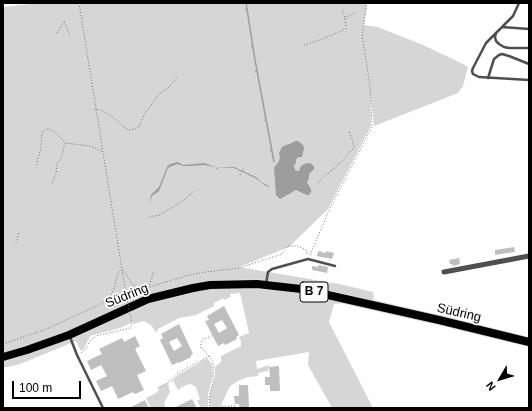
<!DOCTYPE html>
<html>
<head>
<meta charset="utf-8">
<style>
	body { margin:0 }
	#map { position:relative; width:532px; height:411px; overflow:hidden; background:#fff; font-family:Helvetica,sans-serif }
	canvas { display:block }
	.frame { position:absolute; inset:0; border:4px solid #000; pointer-events:none }
	.north { position:absolute; left:480px; top:359px; width:40px; height:40px; -webkit-text-stroke:3px #fff; paint-order:stroke; rotate:232deg; font-size:11px; font-weight:700; line-height:16px; text-align:center; color:#000 }
	.north::after { content:''; display:block; margin:auto; width:14px; height:18px; background:#000; clip-path:polygon(50% 0,100% 100%,50% 72%,0 100%) }
	.scale { position:absolute; left:12px; top:381px; width:69px; height:18px; box-sizing:border-box; border:2px solid #000; border-top:0; padding-left:5px; font-size:12px; line-height:14px; white-space:nowrap; color:#000; -webkit-text-stroke:3px #fff; paint-order:stroke }
</style>
</head>
<body>
<div id="map">
<canvas width="532" height="411"></canvas>
<div class="frame"></div>
<div class="north">N</div>
<div class="scale">100 m</div>
</div>
<script>
const ctx = document.querySelector('canvas').getContext('2d');
ctx.lineJoin = 'round';
function fillPath(path, color) {
  ctx.fillStyle = color;
  ctx.fill(path, 'evenodd');
}
function shape(rows) {
  const path = new Path2D();
  for (const r of rows) {
    path.moveTo(r[0], r[1]);
    for (let i = 2; i < r.length; i += 2) path.lineTo(r[i], r[i + 1]);
  }
  return path;
}
function strokePath(path, color, width, dash) {
  ctx.strokeStyle = color;
  ctx.lineWidth = width;
  ctx.lineCap = dash ? 'butt' : 'round';
  ctx.setLineDash(dash || []);
  ctx.stroke(path);
}
function drawText(font, color, halo, rows, align = 'center') {
  ctx.font = font + ' Helvetica,sans-serif';
  ctx.lineWidth = 3.5;
  ctx.setLineDash([]);
  ctx.textBaseline = 'middle';
  ctx.strokeStyle = halo;
  ctx.fillStyle = color;
  for (const [text, x, y, turn = 0] of rows) {
    ctx.save();
    ctx.translate(x, y);
    ctx.rotate((+turn || 0) * Math.PI / 180);
    ctx.textAlign = isNaN(turn) ? turn : align;
    if (halo) ctx.strokeText(text, 0, 0);
    ctx.fillText(text, 0, 0);
    ctx.restore();
  }
}
fillPath(shape([
	[38,3,367,3,364,25,377,27,421,44,463,64,468,67,463,86,458,93,374,126,370,93,371,126,328,209,289,247,239,267,339,284,373,292,374,301,334,304,329,322,373,408,332,408,308,365,309,352,256,361,257,369,269,365,268,371,258,373,258,376,248,377,238,381,230,386,228,390,220,408,211,408,209,400,210,393,215,377,215,367,221,362,221,356,241,346,241,342,239,337,249,333,240,293,230,294,231,297,224,300,223,298,214,303,214,306,196,315,179,318,158,329,156,333,152,326,144,321,133,324,133,322,120,328,90,336,84,349,81,351,76,341,20,364,3,368,3,7],
	[207,358,212,364,213,376,208,394,208,406,204,408,201,408,197,401,200,399,196,387,191,384,186,385,178,390,173,380,178,375],
	[168,383,170,392,164,403,166,408,151,408,146,398,156,393,159,390,159,387]
]), '#d6d6d6');
fillPath(shape([
	[295,141,298,141,303,145,304,148,302,157,299,157,296,159,296,163,294,165,295,170,297,171,299,171,301,166,304,164,310,163,314,166,314,169,309,174,309,178,307,182,311,189,311,192,309,195,307,195,296,190,280,199,276,195,274,168,279,161,280,157,279,153,282,147,286,145,290,144],
	[178,162,183,165,204,163,216,167,234,167,256,177,261,182,271,187,266,186,255,178,234,168,215,167,204,165,190,166,183,166,178,164,172,166,168,168,159,191,152,196,149,204,154,214,149,204,151,195,159,187,167,167,170,164]
]), '#9d9d9d');
strokePath(shape([
	[246,3,255,60,274,162]
]), '#9d9d9d', 1.5);
fillPath(shape([
	[514,247,515,252,495,255,495,250],
	[318,251,326,253,326,251,334,253,332,259,317,256],
	[459,258,460,264,453,266,452,264,450,264,449,260],
	[318,265,328,267,327,273,312,270,312,266,318,267],
	[224,306,239,335,236,337,237,339,225,345,224,343,218,346,205,321,209,320,207,316],
	[222,320,227,328,219,333,214,324],
	[179,324,193,354,191,355,191,357,179,363,179,362,172,365,160,340,163,338,161,334],
	[177,338,182,346,174,351,169,342],
	[135,336,140,346,135,349,146,371,137,375,144,390,135,394,133,392,118,399,112,386,101,391,96,381,107,376,101,365,91,370,87,361,102,354,99,349,122,338,124,342],
	[279,366,280,391,270,391,270,385,265,385,265,377,270,377,269,367],
	[239,385,248,385,249,408,240,408,239,404,235,404,234,396,239,396],
	[192,399,197,408,174,408],
	[145,400,149,408,129,408]
]), '#bfbfbf');
const primary = shape([
	[3,357,27,350,69,335,148,299,193,288,210,285,257,284,301,289,439,320,529,342]
]);
strokePath(primary, '#dbdbdb', 10);
strokePath(shape([
	[79,3,122,270,127,299],
	[245,10,248,9],
	[345,18,356,12],
	[57,33,64,21,70,36],
	[304,45,325,38,346,29,345,18,342,10],
	[251,47,254,46],
	[255,72,258,71],
	[94,109,102,110,115,119,125,128,130,130,135,129,139,127,145,113,150,107,158,95,169,87,178,76],
	[264,120,267,120],
	[270,150,273,150],
	[37,165,38,157,41,148,42,132,44,130,48,129,53,131,66,143,90,146,102,151],
	[217,169,218,166],
	[240,175,244,168],
	[52,183,56,174,57,164,62,156,65,143],
	[318,183,324,176,332,170,338,165,354,148,353,142,349,131],
	[150,217,160,215,184,200,196,190],
	[16,243,19,232],
	[310,255,330,208,372,127,370,86,362,35,367,3],
	[150,287,185,276,205,272,239,268,282,254,288,246,298,246,306,250,307,255],
	[3,344,44,330,99,305,110,297,114,289,118,273,122,270,126,274,132,284,138,288,142,289,149,287,154,271],
	[81,353,85,350,91,340,96,336,130,328,132,325,131,318],
	[209,356,213,361,214,378,209,399,210,408],
	[158,388,171,381,178,373,209,356,201,348,201,342,203,339,207,338,213,335],
	[222,406,236,406]
]), '#717171', 1, [1, 2]);
strokePath(shape([
	[519,3,513,16,486,43,473,68,472,71,473,74,479,77,529,80],
	[502,27,529,29],
	[496,33,495,37,496,41,499,44,504,47,509,48,529,48],
	[488,78,494,59,499,55,502,54,509,56,529,64],
	[266,284,268,272,272,269,308,259,335,266],
	[70,337,77,355,103,408]
]), '#4f4f4f', 2.5);
strokePath(shape([
	[444,272,529,256]
]), '#4f4f4f', 5);
strokePath(primary, '#000', 8);
strokePath(shape([
	[127,299,131,318]
]), '#717171', 1, [1, 2]);
for (const [x, y, w] of [
	[314,292,28]
]) {
  const box = new Path2D();
  box.roundRect(x - w / 2, y - 10, w, 20, 3);
  ctx.fillStyle = '#fff';
  ctx.fill(box);
  strokePath(box, '#000', 1);
}
drawText('bold 12px', '#000', null, [
	["B 7",314,292]
]);
drawText('13px', '#000', '#fff', [
	["Südring",127,296,-22],
	["Südring",459,313,13]
]);
</script>
</body>
</html>
